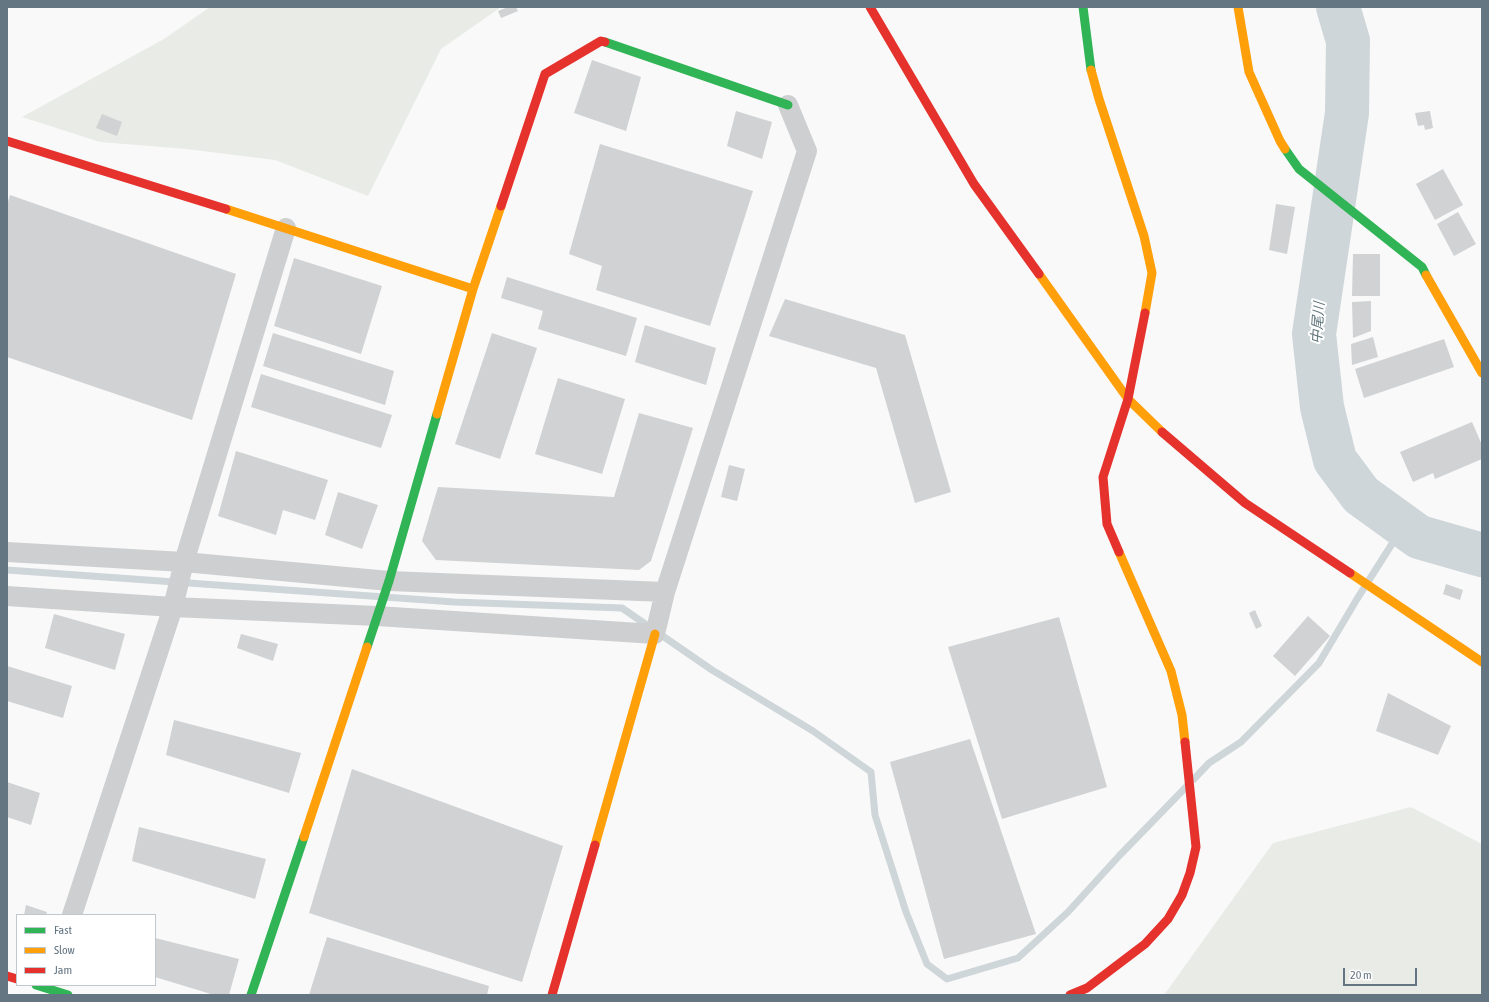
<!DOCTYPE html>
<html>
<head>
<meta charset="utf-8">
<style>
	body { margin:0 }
	#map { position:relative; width:1489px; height:1002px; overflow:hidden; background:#f9f9f9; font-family:"Asap Condensed",sans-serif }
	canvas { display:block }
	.frame { position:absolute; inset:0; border:8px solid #657683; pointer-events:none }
	.legend { position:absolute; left:16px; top:914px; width:140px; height:72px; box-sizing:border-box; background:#fff; border:1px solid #c1c8cd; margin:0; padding:5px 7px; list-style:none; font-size:12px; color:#657683 }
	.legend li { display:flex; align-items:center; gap:8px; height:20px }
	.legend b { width:20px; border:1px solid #c1c8cd }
	.scale { position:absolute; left:1343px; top:968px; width:74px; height:18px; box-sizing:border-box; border:2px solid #657683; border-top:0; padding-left:5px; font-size:12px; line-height:14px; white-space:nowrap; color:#657683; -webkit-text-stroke:3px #fff; paint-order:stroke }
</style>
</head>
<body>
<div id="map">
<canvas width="1489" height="1002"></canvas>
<div class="frame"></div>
<ul class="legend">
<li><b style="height:5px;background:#30b455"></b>Fast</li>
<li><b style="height:5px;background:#ff9f0a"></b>Slow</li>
<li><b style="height:5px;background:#e5322d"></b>Jam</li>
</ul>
<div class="scale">20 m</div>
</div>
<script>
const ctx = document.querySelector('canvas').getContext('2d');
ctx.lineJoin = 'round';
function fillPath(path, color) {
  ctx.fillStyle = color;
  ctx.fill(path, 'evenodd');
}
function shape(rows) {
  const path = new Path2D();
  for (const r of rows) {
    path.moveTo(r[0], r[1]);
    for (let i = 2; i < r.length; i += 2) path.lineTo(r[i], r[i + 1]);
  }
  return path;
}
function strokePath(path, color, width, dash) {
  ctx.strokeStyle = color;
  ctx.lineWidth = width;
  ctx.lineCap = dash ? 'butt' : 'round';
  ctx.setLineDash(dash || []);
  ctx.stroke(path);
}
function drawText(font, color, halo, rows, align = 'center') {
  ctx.font = font + ' "Asap Condensed","Noto Sans JP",sans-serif';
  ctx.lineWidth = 4;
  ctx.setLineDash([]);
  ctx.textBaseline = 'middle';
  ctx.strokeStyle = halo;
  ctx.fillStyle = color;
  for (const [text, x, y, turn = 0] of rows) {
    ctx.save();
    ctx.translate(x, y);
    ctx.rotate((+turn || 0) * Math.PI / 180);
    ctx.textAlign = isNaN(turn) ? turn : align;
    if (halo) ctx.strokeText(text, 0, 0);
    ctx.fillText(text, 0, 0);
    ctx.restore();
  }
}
fillPath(shape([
	[210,7,501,7,441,49,368,196,275,160,186,149,100,142,22,117,164,39],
	[1411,807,1482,844,1482,995,1164,995,1273,843]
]), '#e8ebe6');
strokePath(shape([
	[7,570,454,602,622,608,712,670,813,731,871,772,875,815,906,912,927,964,947,979,1018,958,1068,912,1119,856,1187,786],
	[1194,779,1209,763,1241,742,1319,663,1357,599,1404,525]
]), '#ced6d9', 7);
strokePath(shape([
	[1338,7,1348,41,1347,113,1314,334,1322,407,1335,460,1361,495,1419,537,1482,555]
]), '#ced6d9', 44);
fillPath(shape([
	[508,7,516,7,518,11,501,18,498,11],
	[592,60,641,77,626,131,574,113],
	[736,111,772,122,762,159,727,146],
	[1430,111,1433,128,1425,130,1424,125,1418,126,1415,113],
	[102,114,122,122,117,136,96,128],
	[600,144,753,191,710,326,596,290,602,266,569,254],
	[1443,169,1463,205,1435,220,1416,184],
	[10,195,236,274,192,420,7,357,7,205],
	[1276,204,1295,207,1287,254,1269,250],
	[1458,212,1476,244,1454,256,1437,224],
	[1353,254,1380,254,1380,296,1352,296],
	[294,258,382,286,361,354,274,326],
	[507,277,637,318,626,356,538,329,543,311,501,298],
	[785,299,905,335,951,492,915,503,876,368,769,336],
	[1371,301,1371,331,1353,338,1352,302],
	[645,325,716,348,706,385,635,362],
	[273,333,394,371,385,405,263,366],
	[492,333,537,348,500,459,455,444],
	[1373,337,1378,357,1352,365,1351,344],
	[1444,339,1454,367,1364,398,1355,369],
	[261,374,392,415,381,448,251,407],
	[558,378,625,399,602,474,535,454],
	[639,413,693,428,651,561,639,570,436,560,422,541,438,487,614,497],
	[1472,422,1482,445,1482,459,1435,479,1433,473,1413,482,1400,452],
	[236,451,328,480,315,520,283,510,276,535,218,516],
	[729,465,745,469,737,501,721,497],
	[338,492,378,505,362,549,325,535],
	[1446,584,1463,590,1460,600,1443,594],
	[1255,610,1262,626,1256,629,1249,613],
	[54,614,125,634,115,670,45,648],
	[1308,616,1330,636,1295,676,1273,656],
	[1059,617,1107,787,1002,819,948,647],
	[241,634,278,644,273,661,237,648],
	[7,666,72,686,63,718,7,701],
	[1388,693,1451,726,1438,755,1376,731],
	[174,720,301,753,289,793,166,755],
	[970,739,1036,934,944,959,890,762],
	[352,769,563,846,522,982,309,913],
	[7,782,40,793,31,825,7,817],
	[139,827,266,859,255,899,132,861],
	[26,905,47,912,46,915,24,915],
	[327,937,489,986,487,995,309,995],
	[155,938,239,959,229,995,214,995,155,977]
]), '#d0d2d3');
strokePath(shape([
	[7,552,184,562,389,581,665,592],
	[7,596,173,607,377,616,655,634,665,592,807,151,788,105],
	[72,915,173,607,184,562,286,228]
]), '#cecfd0', 20);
strokePath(shape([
	[1083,7,1091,70],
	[605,42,788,105],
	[1285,149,1299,169,1422,267,1426,275],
	[367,647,389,581,437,414],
	[36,985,68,995],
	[251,995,304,837]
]), '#30b455', 9);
strokePath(shape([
	[1238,7,1249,72,1280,141,1285,149],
	[1091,70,1099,99,1144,236,1152,273,1145,313],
	[226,209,473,289],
	[1039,274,1128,399,1162,432],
	[1426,275,1482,373],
	[437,414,473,289,501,206],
	[1119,552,1171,671,1182,715,1185,742],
	[1350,573,1482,662],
	[304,837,367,647],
	[595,845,655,634]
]), '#ff9f0a', 9);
strokePath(shape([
	[870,7,974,184,1039,274],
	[7,141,226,209],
	[501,206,545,74,601,41,605,42],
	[1162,432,1245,503,1350,573],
	[1119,552,1107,524,1103,477,1128,399,1145,313],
	[7,976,17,979],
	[552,995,595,845],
	[1070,995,1087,988,1145,944,1168,919,1182,895,1190,873,1196,847,1185,742]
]), '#e5322d', 9);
drawText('italic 14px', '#60757c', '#fff', [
	["中尾川",1318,323,-86]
]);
</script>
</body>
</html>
